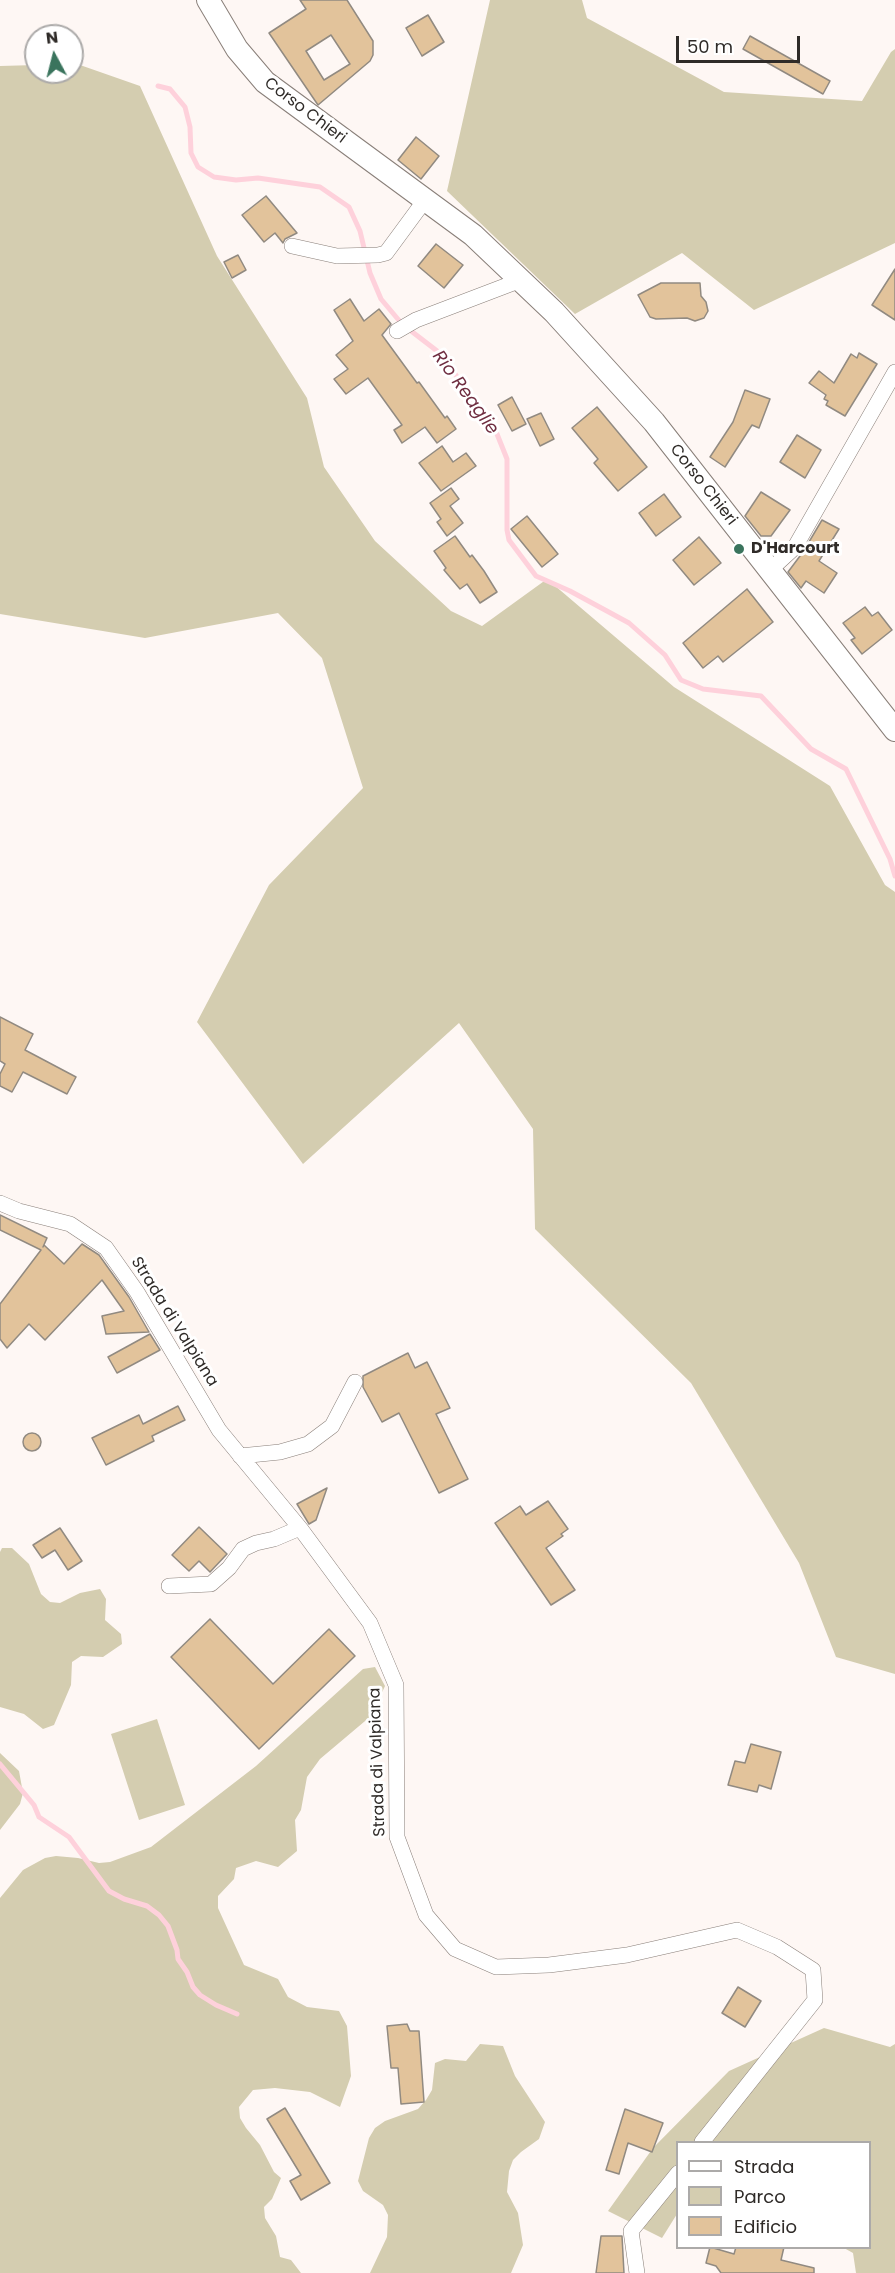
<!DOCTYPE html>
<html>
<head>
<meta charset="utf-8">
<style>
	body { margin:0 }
	#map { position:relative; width:895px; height:2273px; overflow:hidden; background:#fef7f4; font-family:Poppins,sans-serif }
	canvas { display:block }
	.legend { position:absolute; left:676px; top:2141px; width:195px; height:108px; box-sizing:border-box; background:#fff; border:2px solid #acaaa9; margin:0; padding:8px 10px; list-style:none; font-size:18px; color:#2f2b28 }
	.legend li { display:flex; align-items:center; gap:12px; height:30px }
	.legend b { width:30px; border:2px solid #acaaa9 }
	.north { position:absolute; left:24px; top:24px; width:60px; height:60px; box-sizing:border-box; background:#fff; border:2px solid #acaaa9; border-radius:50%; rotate:353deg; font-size:16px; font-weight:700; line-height:24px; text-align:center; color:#2f2b28 }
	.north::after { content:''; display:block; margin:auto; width:21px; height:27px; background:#3a745d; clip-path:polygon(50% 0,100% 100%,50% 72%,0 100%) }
	.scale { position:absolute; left:676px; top:36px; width:124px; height:27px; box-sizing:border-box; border:3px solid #2f2b28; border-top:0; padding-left:8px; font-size:18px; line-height:21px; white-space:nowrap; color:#2f2b28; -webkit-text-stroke:4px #fff; paint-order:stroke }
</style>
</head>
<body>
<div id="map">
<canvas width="895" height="2273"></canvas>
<ul class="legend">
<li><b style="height:8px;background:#fff"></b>Strada</li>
<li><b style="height:16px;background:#d4cdb0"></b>Parco</li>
<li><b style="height:16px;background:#e2c39b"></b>Edificio</li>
</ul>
<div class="north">N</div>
<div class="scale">50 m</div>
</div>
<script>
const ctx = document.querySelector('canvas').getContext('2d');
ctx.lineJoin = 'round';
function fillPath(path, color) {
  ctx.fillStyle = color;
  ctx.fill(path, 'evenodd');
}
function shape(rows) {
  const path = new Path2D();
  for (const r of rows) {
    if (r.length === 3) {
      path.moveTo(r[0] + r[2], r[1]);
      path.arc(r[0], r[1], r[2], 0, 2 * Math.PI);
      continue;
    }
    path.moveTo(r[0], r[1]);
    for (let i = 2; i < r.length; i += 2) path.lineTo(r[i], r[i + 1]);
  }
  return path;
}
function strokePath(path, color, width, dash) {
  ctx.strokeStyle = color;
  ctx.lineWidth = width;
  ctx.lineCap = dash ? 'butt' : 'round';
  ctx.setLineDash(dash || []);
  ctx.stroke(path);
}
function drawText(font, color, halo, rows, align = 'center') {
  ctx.font = font + ' Poppins,sans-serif';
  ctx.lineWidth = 6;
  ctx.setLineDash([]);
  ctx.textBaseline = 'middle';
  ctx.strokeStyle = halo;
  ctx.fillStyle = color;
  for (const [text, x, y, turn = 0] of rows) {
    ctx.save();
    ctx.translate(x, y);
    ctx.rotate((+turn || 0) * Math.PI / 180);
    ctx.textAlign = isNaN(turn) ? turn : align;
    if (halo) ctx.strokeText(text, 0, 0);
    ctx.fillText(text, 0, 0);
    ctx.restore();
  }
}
fillPath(shape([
	[490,0,582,0,587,18,724,92,862,101,891,52,895,49,895,243,754,310,682,253,575,314,447,191],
	[36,65,36,72,72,72,72,65,80,65,140,86,217,256,307,398,324,467,375,541,451,611,482,626,547,579,674,687,830,786,885,885,895,892,895,1674,836,1657,799,1563,691,1383,535,1229,533,1129,459,1023,303,1164,197,1022,269,885,363,788,322,658,278,613,145,638,0,614,0,66],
	[2,1548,12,1548,29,1564,41,1594,50,1602,60,1603,80,1593,100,1589,106,1599,105,1620,121,1634,122,1644,103,1657,81,1656,72,1662,71,1685,54,1725,43,1729,24,1714,0,1707,0,1552],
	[375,1667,385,1686,371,1716,320,1759,307,1777,301,1810,295,1820,297,1851,278,1867,256,1861,236,1868,234,1879,218,1896,218,1908,244,1965,278,1979,288,1997,307,2007,339,2011,347,2026,351,2076,340,2107,310,2092,275,2088,253,2090,239,2107,240,2118,246,2128,260,2145,274,2172,281,2178,272,2199,264,2207,265,2218,276,2236,280,2257,291,2260,301,2273,0,2273,0,1898,23,1870,45,1858,56,1856,78,1858,99,1863,110,1862,151,1847,256,1766,363,1669],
	[157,1719,185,1805,139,1820,111,1734],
	[0,1753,19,1771,23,1793,20,1804,0,1830],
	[824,2028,890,2047,895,2044,895,2273,856,2273,853,2253,844,2248,870,2248,870,2142,678,2142,677,2214,662,2238,608,2211,653,2148,729,2071],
	[480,2044,503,2046,515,2076,545,2122,539,2139,521,2152,513,2160,509,2171,507,2192,518,2213,523,2245,511,2273,370,2273,387,2237,388,2215,383,2205,363,2191,358,2181,369,2138,375,2128,385,2121,418,2109,426,2100,432,2090,435,2063,445,2059,466,2061]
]), '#d4cdb0');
strokePath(shape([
	[158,86,170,89,185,107,190,127,191,153,198,167,214,177,236,180,258,178,320,187,349,207,360,231,370,273,381,299,402,324,441,354,497,434,507,459,507,530,509,540,536,576,570,591,629,623,665,655,681,680,703,689,761,696,811,749,846,769,890,859,895,876],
	[0,1764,34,1805,39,1817,69,1837,109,1891,124,1899,147,1906,159,1915,168,1926,177,1950,178,1959,187,1972,193,1987,200,1995,216,2005,237,2014]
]), '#fed1db', 5);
const building = shape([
	[300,0,347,0,373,41,373,55,370,61,318,105,269,33,306,9,300,0],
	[331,35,350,64,324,80,306,51,331,35],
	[428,15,444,42,422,56,406,28,428,15],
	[750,36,830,81,823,94,743,49,750,36],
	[416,137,439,156,421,179,398,160,416,137],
	[266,196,297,233,285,239,283,243,275,233,264,242,242,215,266,196],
	[436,244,463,265,444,288,418,266,436,244],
	[238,255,246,270,232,278,224,262,238,255],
	[895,269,895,320,872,305,895,269],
	[661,283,700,283,701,296,706,302,708,311,704,318,695,321,687,318,656,319,650,317,638,295,661,283],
	[350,299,364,321,379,309,391,324,382,335,417,383,419,382,445,418,447,416,456,429,437,443,425,427,402,443,394,430,402,425,368,378,346,394,334,379,348,369,336,355,353,341,334,310,350,299],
	[859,353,877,364,845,416,826,405,828,401,824,399,826,395,809,383,819,371,834,383,851,354,857,358,859,353],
	[745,390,770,399,759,428,752,425,725,467,710,457,733,422,745,390],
	[512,397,526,424,512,431,498,405,512,397],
	[597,407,647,467,618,491,594,463,598,459,572,428,597,407],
	[541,413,554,439,540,446,527,419,541,413],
	[797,435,821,450,805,478,780,462,797,435],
	[442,446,453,462,466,453,476,466,441,491,419,463,442,446],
	[451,488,459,499,450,506,463,523,447,536,437,522,441,519,430,503,451,488],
	[761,492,790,510,771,536,761,536,745,516,761,492],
	[664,494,681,517,656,536,639,513,664,494],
	[527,516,558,554,542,567,511,529,527,516],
	[822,520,839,529,819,561,837,573,824,593,806,581,801,588,788,572,803,552,822,520],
	[455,536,470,557,472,555,484,571,497,592,480,603,467,584,460,589,444,570,446,568,434,551,455,536],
	[699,537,721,563,694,585,673,560,699,537],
	[747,589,773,622,723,662,718,656,703,668,683,643,747,589],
	[865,607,872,616,878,612,892,630,862,654,851,640,855,638,843,623,865,607],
	[0,1017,33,1034,25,1050,76,1077,67,1094,23,1072,12,1092,0,1086,0,1074,5,1064,0,1061,0,1017],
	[0,1215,47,1238,43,1247,44,1245,64,1264,82,1244,99,1255,129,1297,149,1332,106,1334,102,1316,124,1311,102,1280,45,1340,29,1324,7,1348,0,1339,0,1304,41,1250,0,1230,0,1215],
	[150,1334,160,1350,117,1373,108,1357,150,1334],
	[408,1353,415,1368,427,1362,450,1408,436,1414,468,1479,439,1493,399,1413,382,1422,363,1387,363,1376,408,1353],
	[178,1406,185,1420,152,1436,154,1441,106,1465,92,1438,139,1415,143,1424,178,1406],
	[32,1442,9],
	[327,1488,316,1520,309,1524,297,1504,327,1488],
	[548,1501,568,1529,561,1534,563,1536,546,1548,575,1590,551,1605,495,1523,520,1506,526,1515,548,1501],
	[199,1527,227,1554,210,1572,199,1561,189,1571,172,1555,199,1527],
	[60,1528,82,1561,68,1570,55,1550,42,1558,33,1545,60,1528],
	[210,1619,273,1684,329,1629,355,1656,259,1749,171,1657,210,1619],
	[751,1744,781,1752,771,1789,759,1785,757,1792,728,1785,735,1761,745,1763,751,1744],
	[738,1987,761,2001,745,2027,722,2013,738,1987],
	[407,2024,410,2031,419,2031,424,2102,401,2104,398,2068,391,2068,387,2026,407,2024],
	[285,2108,330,2183,301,2200,290,2181,301,2175,267,2119,285,2108],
	[625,2109,663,2123,652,2152,628,2143,619,2174,606,2170,625,2109],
	[601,2236,622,2236,624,2273,596,2273,601,2236],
	[710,2247,734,2254,736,2247,784,2247,781,2260,814,2268,814,2273,721,2273,716,2266,706,2263,710,2247]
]);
fillPath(building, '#e2c39b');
strokePath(building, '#918a81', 1.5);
const street = shape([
	[292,246,337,256,378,255,386,253,425,200],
	[397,331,416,320,521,280],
	[770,570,795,547,895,372],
	[0,1203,19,1211,70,1224,106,1248,137,1292,219,1430,300,1528,370,1623,396,1685,397,1837,426,1915,455,1949,496,1967,549,1965,627,1955,737,1930,777,1947,813,1970,815,2000,702,2142],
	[240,1456,280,1452,308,1444,332,1426,355,1382],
	[169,1586,211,1584,229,1568,243,1549,256,1543,274,1539,300,1528],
	[637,2273,631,2231,678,2173]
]);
const secondary = shape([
	[208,0,237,49,265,82,473,235,554,312,654,422,895,730]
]);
strokePath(street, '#897f79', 16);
strokePath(secondary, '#897f79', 24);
strokePath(street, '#fff', 15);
strokePath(secondary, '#fff', 22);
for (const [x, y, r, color] of [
	[739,549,6,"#3a745d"]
]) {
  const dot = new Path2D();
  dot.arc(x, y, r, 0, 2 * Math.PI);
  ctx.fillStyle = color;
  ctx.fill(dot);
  strokePath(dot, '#fff', 2);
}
drawText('16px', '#2f2b28', '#fff', [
	["Corso Chieri",305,111,37],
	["Corso Chieri",703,485,52],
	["Strada di Valpiana",174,1322,58],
	["Strada di Valpiana",378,1762,-92]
]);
drawText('bold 16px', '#2f2b28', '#fff', [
	["D'Harcourt",751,549]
], 'left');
drawText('italic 18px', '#6f2e41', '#fff', [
	["Rio Reaglie",465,393,54]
]);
</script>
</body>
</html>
